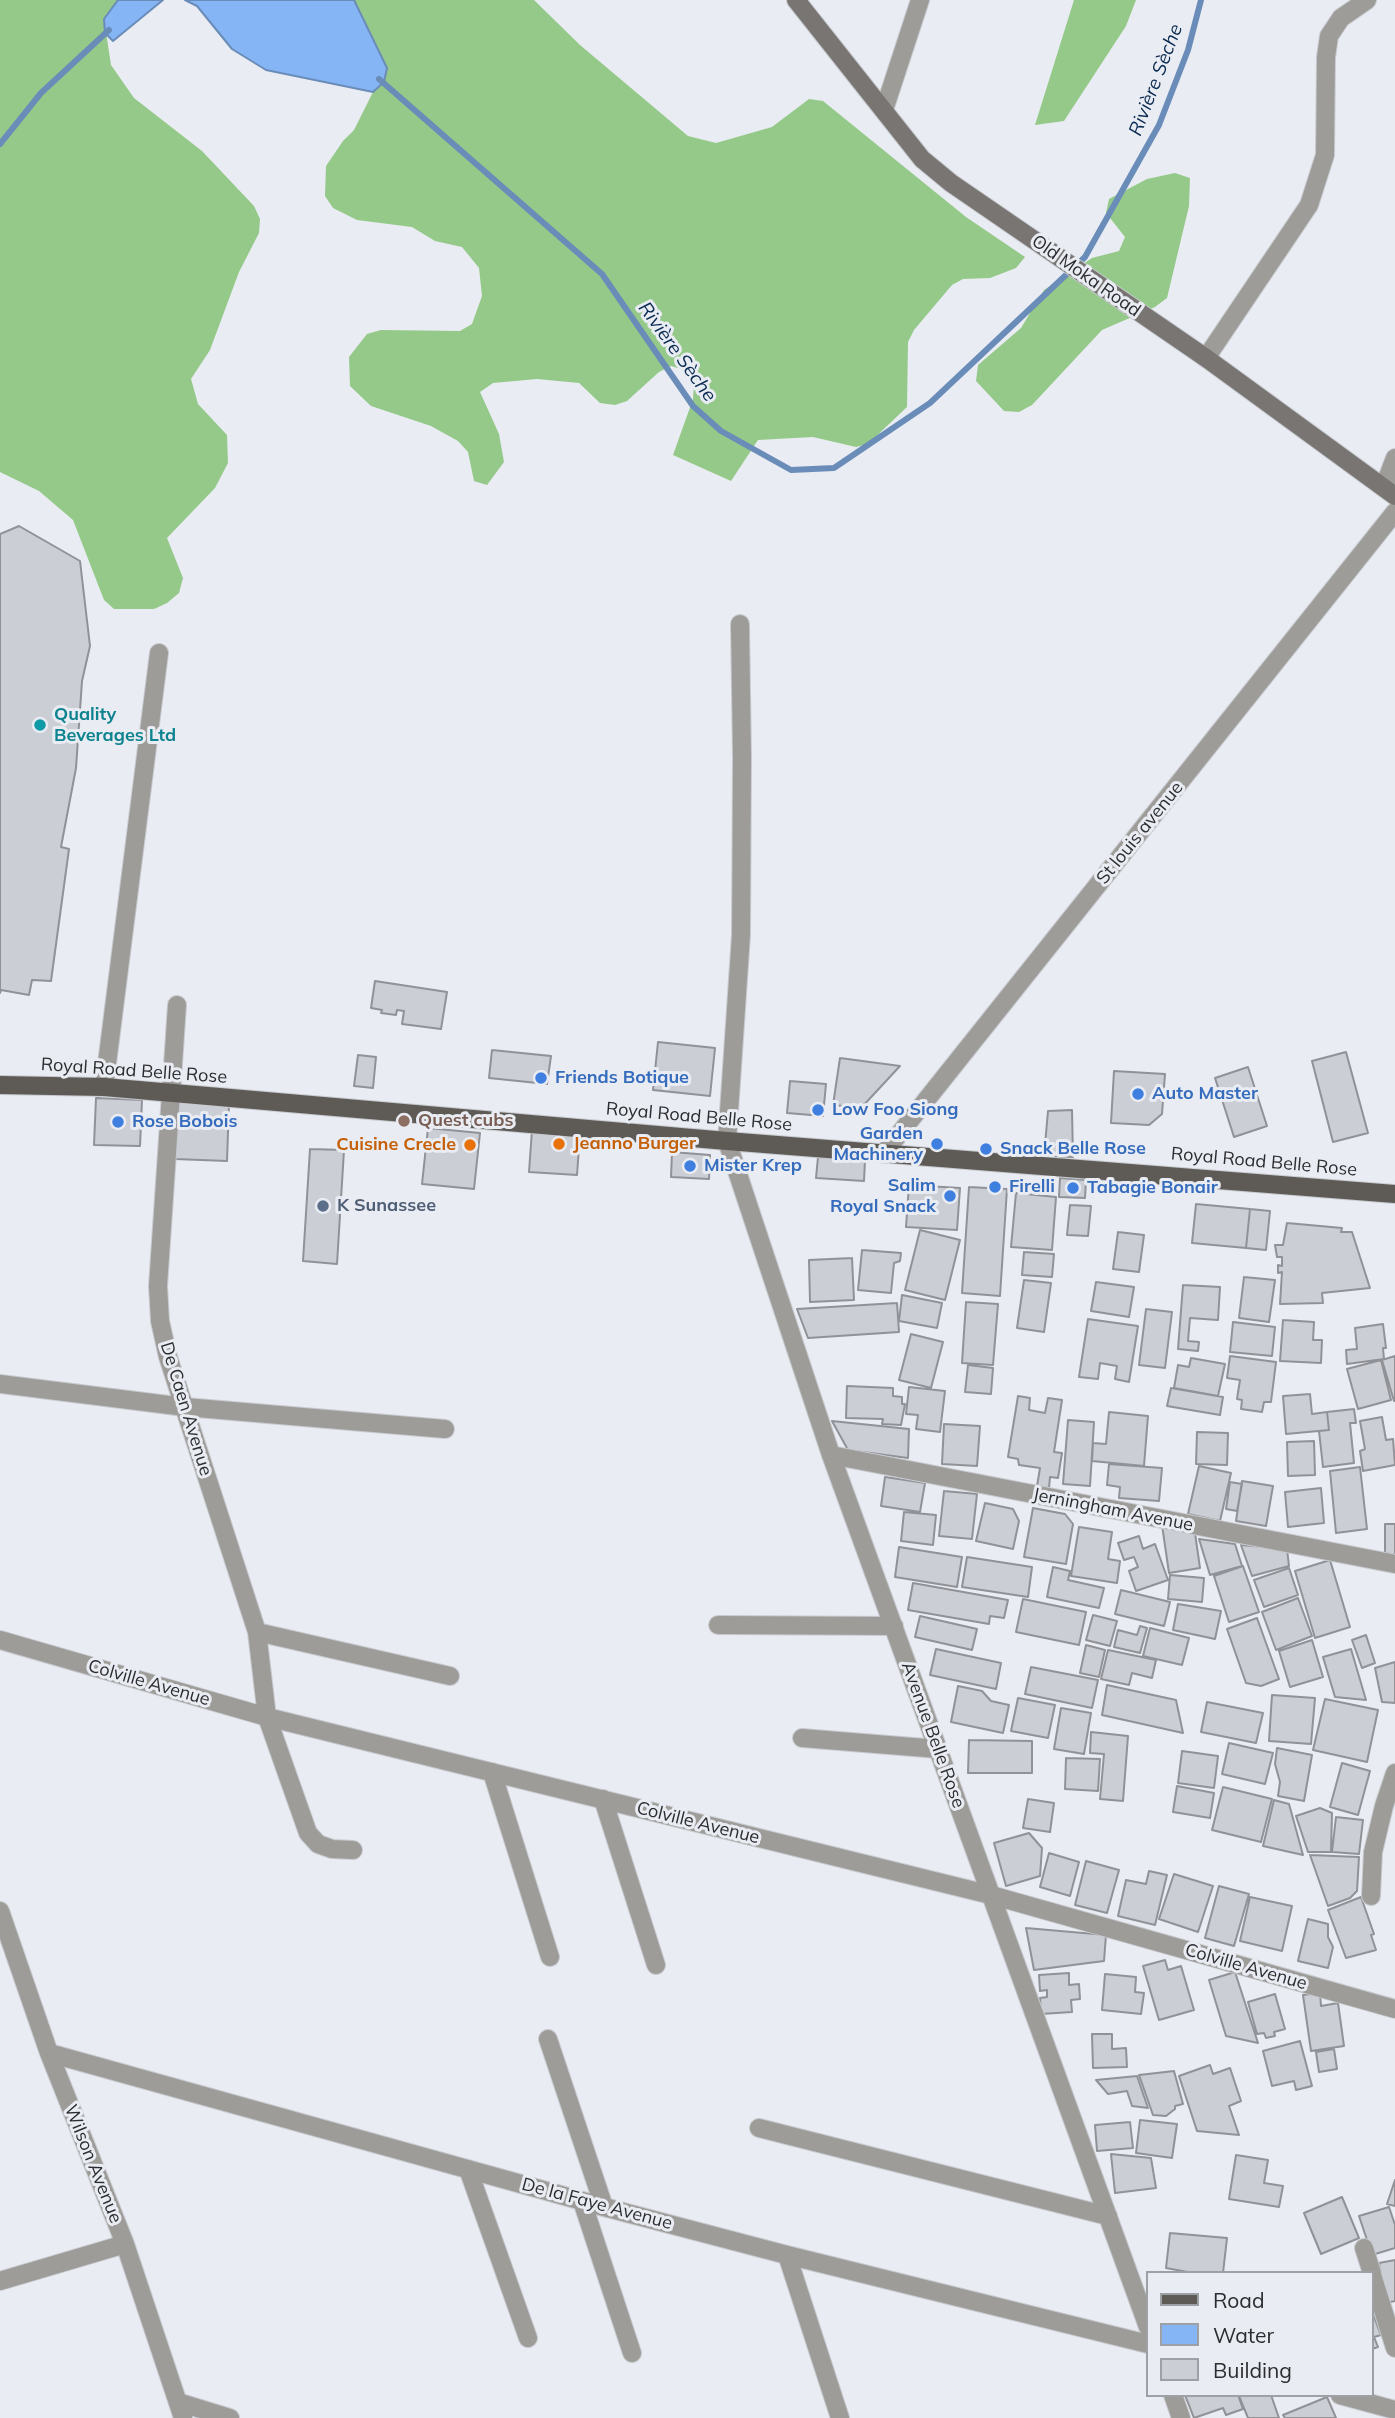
<!DOCTYPE html>
<meta charset="utf-8">
<style>
body{margin:0}
#map{position:relative;width:1395px;height:2418px;overflow:hidden;background:#e9ecf2;font-family:Mulish,sans-serif}
canvas{display:block}
.legend{position:absolute;left:1146px;top:2271px;width:228px;height:126px;box-sizing:border-box;background:#e9ecf2;border:2px solid #9da0a4;margin:0;padding:9px 12px;list-style:none;font-size:21px;color:#2c2d30}
.legend li{display:flex;align-items:center;gap:14px;height:35px}
.legend b{width:35px;border:2px solid #9da0a4}
</style>
<div id="map">
<canvas width="1395" height="2418"></canvas>
<ul class="legend">
<li><b style="height:9px;background:#5e5a56"></b>Road</li>
<li><b style="height:19px;background:#85b5f4"></b>Water</li>
<li><b style="height:19px;background:#cbced4"></b>Building</li>
</ul>
</div>
<script>
const ctx = document.querySelector('canvas').getContext('2d');
ctx.lineJoin = 'round';
function paint(path, color) { ctx.fillStyle = color; ctx.fill(path, 'evenodd'); }
const poly = rows => new Path2D(rows.map(r => 'M' + r).join(''));
function strokePath(path, color, width, dash) { ctx.strokeStyle = color; ctx.lineWidth = width; ctx.lineCap = dash ? 'butt' : 'round'; ctx.setLineDash(dash || []); ctx.stroke(path); }
function label(font, color, halo, rows, align = 'center') {
  ctx.font = font + ' Mulish,sans-serif'; ctx.lineWidth = 6; ctx.setLineDash([]); ctx.textBaseline = 'middle'; ctx.strokeStyle = halo; ctx.fillStyle = color; for (const [text, x, y, turn = 0] of rows) {
    ctx.save(); ctx.translate(x, y); ctx.rotate((+turn || 0) * Math.PI / 180); ctx.textAlign = isNaN(turn) ? turn : align; if (halo) ctx.strokeText(text, 0, 0); ctx.fillText(text, 0, 0); ctx.restore();
  }
}
const forest = poly([
 [0,0,118,0,104,19,111,65,134,98,202,151,254,206,260,219,259,233,239,272,210,350,191,379,198,404,227,435,228,463,215,488,167,538,183,578,179,593,167,603,154,609,114,609,104,600,73,520,39,491,0,472],
 [354,0,534,0,580,45,688,136,716,143,772,127,809,99,823,101,966,217,1025,257,1016,268,990,278,963,279,952,285,914,330,908,342,907,407,868,444,856,447,813,437,758,440,731,481,673,455,693,399,694,382,684,370,671,366,659,372,627,401,615,405,600,403,579,383,537,379,493,383,480,392,499,434,504,462,487,485,474,481,468,452,458,441,431,426,371,406,350,386,349,357,367,334,381,330,460,331,472,324,482,296,479,268,462,247,435,241,412,227,357,220,333,208,325,196,326,166,343,141,354,130,373,92,384,82,387,69],
 [1074,0,1136,0,1126,26,1064,121,1035,125],
 [1175,173,1190,178,1189,206,1167,298,1155,307,1102,330,1032,405,1019,412,1004,411,976,381,978,365,1021,328,1044,290,1092,258,1119,251,1125,237,1106,213,1109,199,1147,179]
]);
const water = poly([
 [118,0,163,0,113,41,105,33,104,19,118,0],
 [185,0,354,0,387,68,384,82,373,92,266,70,232,49,197,6,185,0]
]);
const stream = poly([
 [379,79,602,274,693,406,721,431,791,470,834,468,930,403,1085,257,1159,125,1188,50,1201,0],
 [0,144,41,93,109,30]
]);
const building = poly([
 [19,526,80,561,90,646,82,681,76,768,61,847,69,849,51,981,32,980,29,995,1,990,0,993,0,534,19,526],
 [375,981,447,992,441,1029,402,1024,404,1011,397,1010,396,1015,381,1013,382,1010,371,1008,375,981],
 [658,1042,715,1048,710,1096,653,1090,658,1042],
 [492,1050,551,1056,547,1084,489,1078,492,1050],
 [1346,1052,1368,1133,1333,1142,1312,1061,1346,1052],
 [358,1055,376,1057,373,1088,354,1086,358,1055],
 [840,1058,900,1066,861,1108,833,1105,840,1058],
 [1248,1067,1267,1126,1234,1137,1215,1078,1248,1067],
 [1114,1071,1165,1074,1162,1114,1149,1125,1111,1123,1114,1071],
 [790,1081,826,1084,823,1116,787,1113,790,1081],
 [96,1098,142,1100,140,1146,94,1145,96,1098],
 [177,1102,229,1104,227,1161,175,1159,177,1102],
 [1072,1110,1073,1157,1044,1156,1048,1111,1072,1110],
 [428,1128,480,1133,474,1189,422,1184,428,1128],
 [532,1130,580,1134,577,1175,529,1172,532,1130],
 [310,1149,344,1150,337,1264,303,1261,310,1149],
 [672,1152,710,1155,709,1179,671,1177,672,1152],
 [818,1157,865,1160,864,1181,816,1178,818,1157],
 [1060,1178,1086,1180,1085,1198,1059,1197,1060,1178],
 [909,1185,960,1188,957,1230,906,1227,909,1185],
 [969,1187,1007,1189,1000,1296,962,1293,969,1187],
 [1016,1193,1056,1197,1052,1250,1011,1247,1016,1193],
 [1196,1204,1250,1209,1246,1248,1192,1243,1196,1204],
 [1070,1205,1091,1206,1088,1236,1067,1235,1070,1205],
 [1250,1209,1270,1211,1266,1250,1246,1248,1250,1209],
 [1287,1223,1342,1228,1341,1232,1352,1232,1370,1288,1322,1293,1323,1303,1280,1304,1282,1272,1278,1273,1278,1265,1282,1266,1282,1257,1277,1257,1275,1245,1283,1245,1287,1223],
 [920,1230,960,1240,945,1300,905,1290,920,1230],
 [1118,1232,1144,1235,1139,1272,1113,1269,1118,1232],
 [862,1250,901,1253,900,1261,894,1263,891,1293,858,1290,862,1250],
 [1024,1252,1054,1254,1052,1277,1022,1275,1024,1252],
 [852,1258,854,1300,810,1302,809,1260,852,1258],
 [1244,1277,1275,1280,1269,1322,1239,1318,1244,1277],
 [1024,1280,1051,1283,1044,1332,1017,1328,1024,1280],
 [1096,1282,1134,1287,1129,1317,1091,1311,1096,1282],
 [1183,1285,1220,1287,1218,1320,1190,1318,1188,1341,1199,1342,1198,1351,1178,1349,1183,1285],
 [902,1295,942,1303,937,1328,899,1321,902,1295],
 [966,1302,998,1304,993,1365,962,1363,966,1302],
 [897,1303,899,1332,808,1338,797,1309,897,1303],
 [1146,1309,1172,1312,1165,1368,1139,1365,1146,1309],
 [1088,1319,1138,1326,1129,1382,1115,1379,1117,1366,1100,1363,1098,1379,1079,1377,1088,1319],
 [1283,1320,1314,1322,1313,1340,1322,1340,1321,1363,1280,1361,1283,1320],
 [1233,1322,1275,1327,1272,1356,1230,1352,1233,1322],
 [1383,1324,1386,1348,1383,1348,1384,1359,1347,1364,1346,1350,1357,1349,1355,1328,1383,1324],
 [911,1334,943,1342,931,1388,899,1380,911,1334],
 [1230,1356,1276,1362,1271,1402,1264,1402,1262,1412,1241,1409,1242,1400,1237,1399,1240,1380,1227,1378,1230,1356],
 [1395,1356,1395,1401,1394,1401,1382,1360,1395,1356],
 [1191,1358,1225,1364,1218,1396,1174,1388,1178,1365,1189,1367,1191,1358],
 [1381,1360,1391,1400,1358,1409,1347,1369,1381,1360],
 [968,1365,993,1368,991,1394,965,1392,968,1365],
 [847,1386,893,1388,893,1396,902,1397,902,1404,905,1404,901,1425,882,1424,883,1419,846,1418,847,1386],
 [909,1387,945,1391,940,1432,916,1429,918,1415,906,1414,909,1387],
 [1171,1388,1223,1397,1220,1415,1167,1406,1171,1388],
 [1310,1394,1312,1414,1327,1412,1329,1430,1286,1434,1283,1396,1310,1394],
 [1018,1396,1030,1398,1029,1410,1045,1413,1048,1398,1062,1400,1054,1452,1062,1453,1058,1478,1050,1477,1049,1488,1037,1486,1040,1468,1019,1465,1018,1459,1008,1457,1018,1396],
 [1354,1409,1356,1423,1350,1423,1354,1463,1323,1467,1319,1431,1329,1430,1327,1412,1354,1409],
 [1109,1412,1148,1416,1144,1466,1092,1461,1093,1443,1106,1444,1109,1412],
 [1382,1417,1386,1440,1393,1439,1395,1465,1363,1471,1360,1451,1365,1449,1360,1421,1382,1417],
 [1068,1420,1094,1422,1090,1486,1063,1484,1068,1420],
 [832,1421,909,1429,908,1458,848,1450,832,1421],
 [944,1424,980,1426,977,1466,942,1464,944,1424],
 [1197,1432,1228,1433,1227,1465,1196,1464,1197,1432],
 [1314,1441,1315,1475,1288,1476,1287,1442,1314,1441],
 [1109,1464,1162,1468,1159,1501,1119,1498,1120,1487,1107,1485,1109,1464],
 [1199,1466,1231,1473,1220,1521,1188,1514,1199,1466],
 [1360,1467,1367,1529,1336,1533,1330,1471,1360,1467],
 [885,1477,925,1483,920,1512,881,1506,885,1477],
 [1242,1481,1273,1486,1266,1526,1236,1521,1242,1481],
 [1230,1482,1242,1484,1237,1511,1226,1509,1230,1482],
 [1321,1488,1324,1523,1288,1527,1285,1492,1321,1488],
 [944,1491,977,1494,972,1539,939,1536,944,1491],
 [985,1503,1013,1509,1019,1521,1013,1549,976,1541,985,1503],
 [1033,1508,1065,1514,1073,1524,1066,1564,1024,1557,1033,1508],
 [904,1512,936,1515,933,1545,901,1541,904,1512],
 [1385,1524,1395,1524,1395,1555,1385,1553,1385,1524],
 [1162,1525,1195,1533,1200,1568,1169,1573,1162,1525],
 [1079,1527,1112,1532,1108,1559,1120,1561,1117,1583,1071,1576,1079,1527],
 [1139,1536,1143,1549,1155,1544,1168,1580,1136,1591,1129,1571,1138,1567,1134,1557,1124,1560,1118,1543,1139,1536],
 [1199,1539,1235,1544,1242,1566,1210,1575,1199,1539],
 [1241,1545,1287,1549,1289,1566,1252,1576,1241,1545],
 [899,1547,962,1557,957,1587,895,1577,899,1547],
 [967,1557,1032,1567,1028,1597,962,1587,967,1557],
 [1330,1560,1350,1627,1315,1638,1295,1571,1330,1560],
 [1243,1566,1259,1612,1229,1622,1214,1576,1243,1566],
 [1053,1567,1070,1571,1068,1580,1104,1588,1099,1608,1047,1597,1053,1567],
 [1289,1568,1298,1595,1264,1607,1254,1580,1289,1568],
 [1170,1575,1204,1578,1202,1602,1168,1599,1170,1575],
 [913,1583,1008,1600,1004,1618,990,1616,989,1624,908,1610,913,1583],
 [1121,1590,1170,1602,1164,1626,1115,1614,1121,1590],
 [1298,1598,1312,1636,1276,1650,1262,1612,1298,1598],
 [1023,1599,1086,1612,1079,1645,1016,1632,1023,1599],
 [1178,1604,1221,1611,1215,1639,1173,1630,1178,1604],
 [1093,1615,1117,1621,1110,1646,1086,1640,1093,1615],
 [920,1616,977,1629,972,1650,915,1637,920,1616],
 [1257,1618,1279,1679,1261,1686,1246,1683,1227,1629,1257,1618],
 [1140,1626,1147,1628,1140,1653,1114,1647,1118,1630,1137,1635,1140,1626],
 [1150,1628,1189,1638,1182,1665,1143,1656,1150,1628],
 [1366,1635,1375,1663,1362,1668,1352,1640,1366,1635],
 [1312,1640,1323,1677,1290,1687,1279,1651,1312,1640],
 [1086,1645,1105,1650,1099,1677,1080,1673,1086,1645],
 [936,1649,1001,1663,996,1689,930,1675,936,1649],
 [1351,1649,1366,1700,1335,1697,1323,1657,1351,1649],
 [1108,1650,1156,1660,1152,1678,1132,1673,1129,1685,1101,1679,1108,1650],
 [1395,1662,1395,1703,1382,1702,1375,1668,1395,1662],
 [1031,1667,1098,1680,1092,1708,1025,1694,1031,1667],
 [1107,1685,1176,1700,1183,1733,1102,1715,1107,1685],
 [958,1686,982,1691,991,1701,1009,1705,1003,1733,951,1722,958,1686],
 [1272,1695,1315,1698,1311,1744,1269,1741,1272,1695],
 [1018,1698,1055,1705,1048,1738,1011,1731,1018,1698],
 [1325,1699,1378,1710,1367,1762,1313,1750,1325,1699],
 [1207,1702,1263,1713,1256,1743,1201,1732,1207,1702],
 [1061,1708,1091,1713,1084,1754,1054,1749,1061,1708],
 [1091,1732,1128,1736,1123,1801,1100,1799,1104,1754,1090,1753,1091,1732],
 [969,1740,1032,1741,1032,1773,968,1773,969,1740],
 [1229,1743,1273,1753,1265,1784,1222,1774,1229,1743],
 [1277,1748,1312,1755,1304,1801,1278,1796,1280,1782,1275,1764,1277,1748],
 [1182,1751,1218,1756,1214,1788,1178,1783,1182,1751],
 [1066,1758,1100,1759,1098,1791,1065,1789,1066,1758],
 [1342,1763,1370,1771,1358,1815,1330,1807,1342,1763],
 [1177,1786,1214,1793,1210,1818,1173,1812,1177,1786],
 [1223,1787,1272,1799,1261,1842,1212,1830,1223,1787],
 [1028,1799,1054,1803,1050,1832,1023,1828,1028,1799],
 [1274,1800,1289,1804,1303,1855,1263,1846,1274,1800],
 [1320,1808,1332,1813,1331,1852,1308,1852,1296,1816,1320,1808],
 [1336,1817,1363,1820,1359,1854,1332,1852,1336,1817],
 [1029,1833,1042,1848,1040,1876,1006,1886,994,1843,1029,1833],
 [1049,1853,1079,1862,1070,1896,1040,1887,1049,1853],
 [1310,1855,1359,1857,1357,1891,1350,1898,1328,1906,1310,1855],
 [1086,1861,1119,1870,1107,1913,1075,1905,1086,1861],
 [1149,1871,1167,1875,1155,1925,1118,1916,1126,1880,1146,1884,1149,1871],
 [1174,1874,1213,1886,1198,1932,1159,1919,1174,1874],
 [1219,1886,1249,1894,1234,1946,1205,1938,1219,1886],
 [1250,1897,1292,1906,1282,1951,1240,1941,1250,1897],
 [1361,1897,1374,1934,1371,1935,1376,1950,1346,1958,1328,1910,1361,1897],
 [1308,1919,1328,1924,1328,1937,1333,1947,1328,1968,1298,1961,1308,1919],
 [1026,1928,1106,1935,1104,1961,1034,1970,1026,1928],
 [1165,1960,1168,1970,1181,1966,1194,2010,1159,2020,1143,1966,1165,1960],
 [1235,1972,1258,2043,1226,2036,1209,1980,1235,1972],
 [1069,1973,1069,1985,1079,1984,1080,1999,1071,2000,1072,2012,1041,2014,1040,1998,1047,1997,1047,1990,1040,1991,1039,1975,1069,1973],
 [1105,1974,1136,1977,1135,1992,1144,1993,1141,2014,1102,2010,1105,1974],
 [1320,1993,1321,2006,1338,2003,1344,2046,1311,2051,1303,1995,1320,1993],
 [1275,1994,1285,2029,1274,2032,1275,2036,1266,2038,1264,2033,1257,2034,1248,2002,1275,1994],
 [1092,2034,1112,2034,1112,2049,1126,2048,1127,2067,1093,2068,1092,2034],
 [1300,2041,1312,2086,1296,2090,1294,2081,1272,2086,1263,2051,1300,2041],
 [1334,2049,1337,2069,1319,2072,1316,2052,1334,2049],
 [1210,2065,1213,2074,1230,2068,1241,2101,1229,2106,1239,2135,1197,2131,1179,2076,1210,2065],
 [1174,2071,1183,2104,1175,2106,1175,2109,1166,2116,1153,2115,1139,2075,1174,2071],
 [1137,2076,1148,2108,1132,2106,1127,2091,1108,2094,1096,2080,1137,2076],
 [1140,2120,1177,2124,1172,2158,1136,2153,1140,2120],
 [1130,2122,1133,2148,1097,2151,1095,2125,1130,2122],
 [1111,2154,1151,2158,1156,2188,1115,2193,1111,2154],
 [1236,2155,1268,2160,1264,2183,1283,2186,1279,2207,1229,2199,1236,2155],
 [1395,2180,1395,2206,1387,2204,1395,2180],
 [1342,2197,1359,2238,1321,2254,1304,2213,1342,2197],
 [1389,2207,1395,2225,1395,2248,1372,2255,1359,2216,1389,2207],
 [1170,2233,1227,2238,1223,2273,1193,2273,1166,2268,1170,2233],
 [1395,2260,1395,2301,1386,2303,1379,2263,1395,2260],
 [1372,2295,1380,2315,1374,2317,1381,2335,1374,2337,1378,2347,1372,2349,1372,2295],
 [1185,2395,1238,2395,1243,2409,1226,2415,1223,2408,1194,2418,1185,2395],
 [1271,2395,1279,2418,1248,2418,1239,2396,1271,2395],
 [1327,2397,1336,2418,1285,2418,1283,2415,1327,2397]
]);
const street = poly([
 [884,110,920,0],
 [1206,358,1309,205,1325,155,1326,57,1329,36,1341,18,1367,0],
 [1384,487,1395,458],
 [740,624,742,758,741,935,727,1141,831,1455,1148,2327],
 [177,1005,158,1286,160,1321,168,1357,257,1632,267,1717,308,1833,318,1844,332,1849,353,1850],
 [104,1087,159,653],
 [884,1153,1395,512],
 [0,1384,185,1407,445,1429],
 [831,1455,1395,1564],
 [718,1625,894,1626],
 [257,1632,450,1676],
 [0,1640,267,1717,991,1895,1395,2009],
 [802,1738,938,1749],
 [492,1772,550,1957],
 [603,1799,656,1965],
 [1371,1896,1373,1852,1384,1806,1395,1773],
 [0,1911,49,2053,125,2244,183,2418],
 [548,2039,604,2207],
 [49,2053,604,2207,787,2255,1148,2344],
 [759,2128,1108,2216],
 [468,2169,528,2338],
 [582,2201,632,2353],
 [1364,2248,1372,2273],
 [787,2255,840,2418],
 [1372,2275,1395,2348],
 [0,2281,125,2244],
 [1173,2395,1181,2418],
 [1340,2395,1395,2410],
 [178,2402,230,2418]
]);
const secondary = poly([
 [796,0,922,159,951,183,1206,358,1395,496]
]);
const primary = poly([
 [0,1085,104,1087,727,1141,1395,1194]
]);
const markers = [
 [40,725,7,"#0f9aa8"],
 [541,1078,7,"#3f7fe0"],
 [1138,1094,7,"#3f7fe0"],
 [818,1110,7,"#3f7fe0"],
 [404,1121,7,"#8d6e63"],
 [118,1122,7,"#3f7fe0"],
 [559,1144,7,"#e8710a"],
 [937,1144,7,"#3f7fe0"],
 [470,1145,7,"#e8710a"],
 [986,1149,7,"#3f7fe0"],
 [690,1166,7,"#3f7fe0"],
 [995,1187,7,"#3f7fe0"],
 [1073,1188,7,"#3f7fe0"],
 [950,1196,7,"#3f7fe0"],
 [323,1206,7,"#5c6f8a"]
];
const streetNames = [
 ["Old Moka Road",1086,276,35],
 ["St louis avenue",1140,833,-51],
 ["Royal Road Belle Rose",134,1071,4],
 ["Royal Road Belle Rose",699,1117,5],
 ["Royal Road Belle Rose",1264,1162,5],
 ["De Caen Avenue",186,1409,73],
 ["Jerningham Avenue",1113,1510,11],
 ["Colville Avenue",149,1683,16],
 ["Avenue Belle Rose",933,1735,70],
 ["Colville Avenue",698,1823,14],
 ["Colville Avenue",1246,1967,16],
 ["Wilson Avenue",93,2164,68],
 ["De la Faye Avenue",597,2204,15]
];
const cultureNames = [
 ["Quality",54,715],
 ["Beverages Ltd",54,736]
];
const shopNames = [
 ["Friends Botique",555,1078],
 ["Auto Master",1152,1094],
 ["Low Foo Siong",832,1110],
 ["Rose Bobois",132,1122],
 ["Garden",923,1134,"right"],
 ["Machinery",923,1155,"right"],
 ["Snack Belle Rose",1000,1149],
 ["Mister Krep",704,1166],
 ["Salim",936,1186,"right"],
 ["Royal Snack",936,1207,"right"],
 ["Firelli",1009,1187],
 ["Tabagie Bonair",1087,1188]
];
const educationNames = [
 ["Quest cubs",418,1121]
];
const foodNames = [
 ["Jeanno Burger",573,1144],
 ["Cuisine Crecle",456,1145,"right"]
];
const serviceNames = [
 ["K Sunassee",337,1206]
];
const waterNames = [
 ["Rivière Sèche",1156,80,-69],
 ["Rivière Sèche",677,352,54]
];
paint(forest, '#95c989');
paint(water, '#85b5f4');
strokePath(water, '#6a8cb9', 2);
strokePath(stream, '#6a8cb9', 6);
paint(building, '#cbced4');
strokePath(building, '#909298', 2);
strokePath(street, '#c7cacf', 20);
strokePath(secondary, '#c7cacf', 20);
strokePath(primary, '#c7cacf', 20);
strokePath(street, '#9e9c99', 18);
strokePath(secondary, '#787572', 18);
strokePath(primary, '#5e5a56', 18);
for (const [x, y, r, color] of markers) { const dot = new Path2D(); dot.arc(x, y, r, 0, 2 * Math.PI); ctx.fillStyle = color; ctx.fill(dot); strokePath(dot, '#e9ecf2', 2.5); }
label('18px', '#2c2d30', '#e9ecf2', streetNames);
label('bold 18px', '#0d838f', '#e9ecf2', cultureNames, 'left');
label('bold 18px', '#366cbe', '#e9ecf2', shopNames, 'left');
label('bold 18px', '#785e54', '#e9ecf2', educationNames, 'left');
label('bold 18px', '#c56008', '#e9ecf2', foodNames, 'left');
label('bold 18px', '#4e5e75', '#e9ecf2', serviceNames, 'left');
label('italic 19px', '#092a51', '#e9ecf2', waterNames);
</script>
